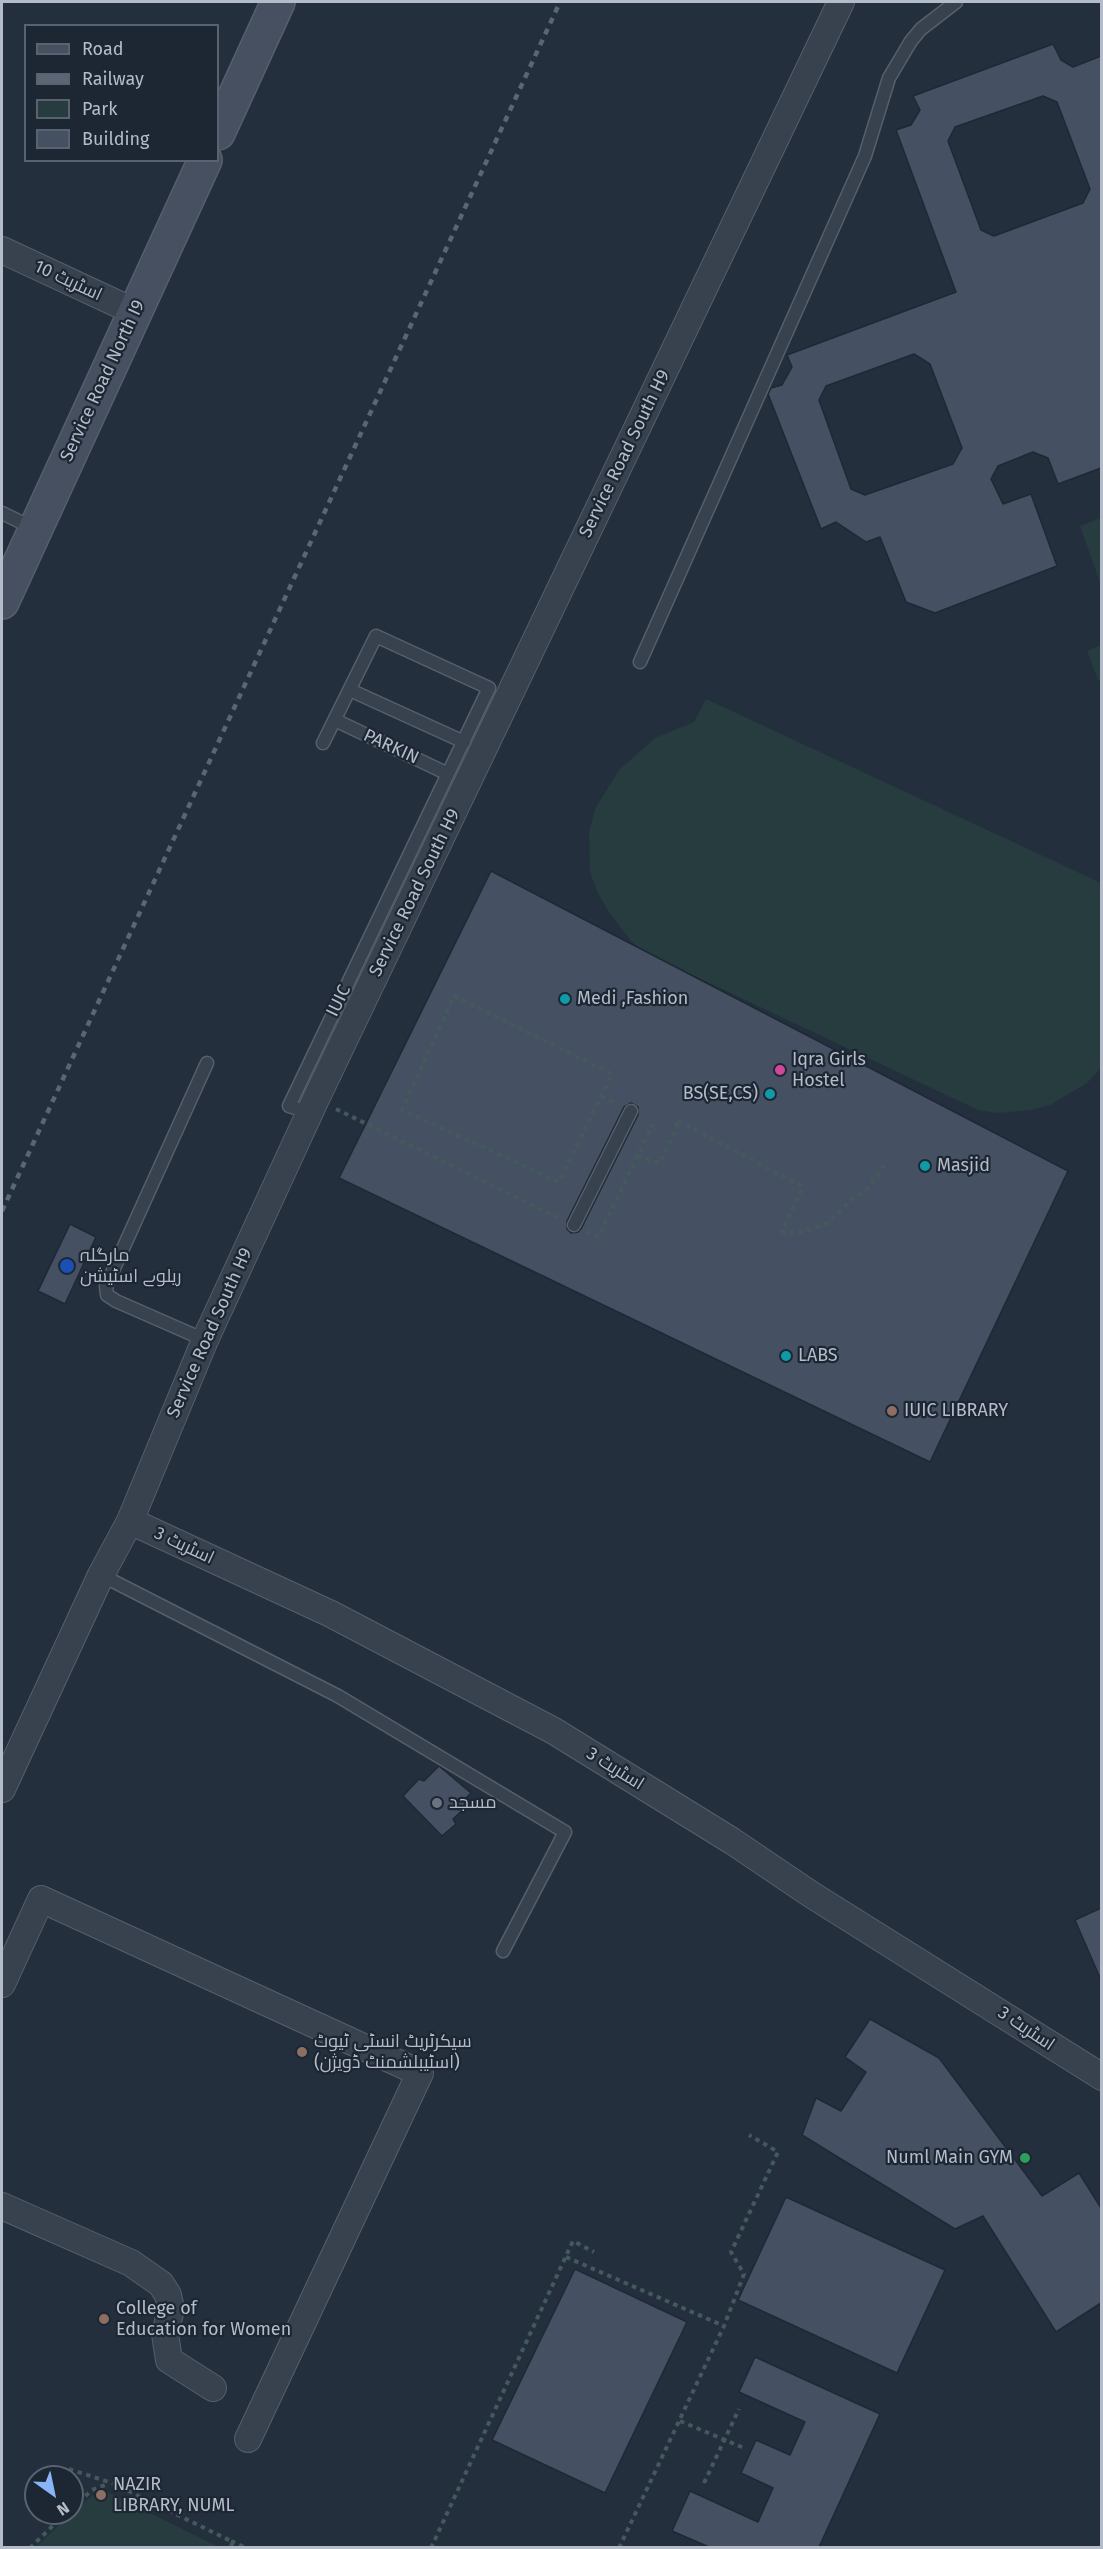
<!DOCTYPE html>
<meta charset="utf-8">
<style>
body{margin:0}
#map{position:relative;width:1103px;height:2549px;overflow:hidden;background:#242f3e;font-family:"Fira Sans",sans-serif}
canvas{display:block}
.frame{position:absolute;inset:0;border:3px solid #b4bcc9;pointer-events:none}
.legend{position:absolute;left:24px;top:24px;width:195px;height:138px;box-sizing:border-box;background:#1d2633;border:2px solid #59626f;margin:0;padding:8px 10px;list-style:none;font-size:18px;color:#b4bcc9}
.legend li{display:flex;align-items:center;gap:12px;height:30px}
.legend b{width:30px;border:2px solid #59626f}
.north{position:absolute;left:24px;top:2465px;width:60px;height:60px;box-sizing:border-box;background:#1d2633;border:2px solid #59626f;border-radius:50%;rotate:147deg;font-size:16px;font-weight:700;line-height:24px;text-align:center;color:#b4bcc9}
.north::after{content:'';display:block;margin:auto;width:21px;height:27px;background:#8ab4f8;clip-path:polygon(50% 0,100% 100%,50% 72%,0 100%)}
</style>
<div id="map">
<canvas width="1103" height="2549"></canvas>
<div class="frame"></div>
<ul class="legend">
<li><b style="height:8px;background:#465061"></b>Road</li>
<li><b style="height:8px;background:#5a6575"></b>Railway</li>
<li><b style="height:16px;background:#263c3f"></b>Park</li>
<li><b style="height:16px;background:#455162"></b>Building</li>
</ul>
<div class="north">N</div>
</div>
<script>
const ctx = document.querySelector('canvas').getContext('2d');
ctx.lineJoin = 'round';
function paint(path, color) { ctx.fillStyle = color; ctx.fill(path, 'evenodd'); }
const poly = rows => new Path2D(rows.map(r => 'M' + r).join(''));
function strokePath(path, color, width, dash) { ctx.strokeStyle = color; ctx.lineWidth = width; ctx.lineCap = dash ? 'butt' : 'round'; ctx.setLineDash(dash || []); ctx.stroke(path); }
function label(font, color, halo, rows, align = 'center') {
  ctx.font = font + ' "Fira Sans",Cairo,sans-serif'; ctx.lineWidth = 4.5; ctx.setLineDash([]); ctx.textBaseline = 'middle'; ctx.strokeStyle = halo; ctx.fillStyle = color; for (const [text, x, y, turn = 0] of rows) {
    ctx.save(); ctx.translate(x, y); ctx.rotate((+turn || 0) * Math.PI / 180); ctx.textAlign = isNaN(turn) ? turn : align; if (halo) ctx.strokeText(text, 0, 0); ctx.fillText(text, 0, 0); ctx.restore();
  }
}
const green = poly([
 [1101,518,1102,518,1101,585,1080,526],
 [1101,645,1101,681,1098,680,1087,651],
 [706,699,1101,883,1101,1068,1087,1083,1050,1105,1031,1110,997,1113,978,1110,646,953,631,941,608,911,597,891,590,872,589,832,595,809,619,770,655,738,694,722],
 [105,2491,219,2547,36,2547,77,2508,96,2493]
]);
const building = poly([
 [1053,44,1061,60,1073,67,1101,56,1101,468,1058,484,1048,458,1033,452,998,466,991,479,1003,504,1031,494,1057,566,935,613,906,602,880,537,866,542,836,522,821,529,768,394,771,388,782,385,792,367,787,355,956,292,896,130,911,125,920,110,913,96,1053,44],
 [1043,96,1057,102,1090,189,1083,203,994,236,981,230,948,141,955,127,1043,96],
 [914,354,930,364,962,448,953,464,865,495,851,489,819,400,826,386,914,354],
 [491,871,1068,1171,930,1462,339,1178,491,871],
 [631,1103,638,1107,638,1115,581,1229,578,1232,571,1233,567,1229,567,1221,624,1107,631,1103],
 [70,1224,96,1237,65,1304,38,1291,70,1224],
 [439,1766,471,1793,463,1801,467,1806,453,1819,456,1824,442,1836,403,1796,419,1779,424,1781,439,1766],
 [1101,1908,1101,1980,1075,1920,1101,1908],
 [870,2019,939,2058,1042,2196,1079,2173,1101,2208,1101,2303,1056,2332,983,2216,955,2229,802,2135,816,2098,841,2111,866,2072,845,2057,870,2019],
 [786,2197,945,2270,897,2373,738,2300,786,2197],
 [575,2269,687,2322,605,2493,492,2440,575,2269],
 [755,2357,880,2414,819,2547,709,2547,672,2531,690,2491,758,2522,773,2488,741,2473,756,2440,790,2455,805,2422,739,2392,755,2357]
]);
const path = poly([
 [454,996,612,1074,559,1182,402,1110,454,996],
 [601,1096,617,1104],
 [336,1109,561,1219],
 [637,1156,659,1163,677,1128,677,1120,803,1187,782,1231,785,1233,803,1232,828,1223,849,1202,867,1189,887,1161],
 [587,1231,598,1237,653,1124],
 [566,2257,724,2326],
 [680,2421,744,2448],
 [69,2469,112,2483,233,2542,230,2548],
 [704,2483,739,2409],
 [72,2508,92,2490,108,2484],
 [231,2541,246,2548],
 [30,2548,66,2513],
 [431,2548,573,2241,594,2252],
 [619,2548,724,2326,744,2274,731,2252,778,2152,749,2135]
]);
const service = poly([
 [2,513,33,528],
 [640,662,865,156,889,78,911,41,921,29,956,2],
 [350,690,464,742],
 [335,720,448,774],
 [310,1113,289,1106,489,688,376,636,323,743],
 [574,1225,631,1111],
 [205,1340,116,1301,107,1295,106,1286,207,1063],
 [101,1575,338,1696,565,1832,503,1951]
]);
const minor = poly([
 [2,250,135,312],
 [130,1521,331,1614,554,1731,732,1841,812,1895,1102,2077],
 [2,1789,101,1575,130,1521,205,1340,316,1099,841,2],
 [2,1984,41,1899,420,2073,248,2439],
 [2,2206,131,2263,161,2284,168,2295,171,2309,165,2334,169,2360,213,2388]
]);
const secondary = poly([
 [218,133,278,2],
 [2,602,205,160]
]);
const rail = poly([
 [2,1211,560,2]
]);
const markers = [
 [565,999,6,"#0f9aa8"],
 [780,1070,6,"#d1479c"],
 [770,1094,6,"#0f9aa8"],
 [925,1166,6,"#0f9aa8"],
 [67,1266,8,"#1a4fb4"],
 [786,1356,6,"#0f9aa8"],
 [892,1411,6,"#8d6e63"],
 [437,1803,6,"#6b7280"],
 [302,2052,6,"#8d6e63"],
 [1025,2158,6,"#2e9e5b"],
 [104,2319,6,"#8d6e63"],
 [101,2495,6,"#8d6e63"]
];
const streetNames = [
 ["اسٹریٹ 10",68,281,25],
 ["Service Road North I9",103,381,-65],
 ["Service Road South H9",625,454,-64],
 ["PARKIN",391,747,25],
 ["Service Road South H9",415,893,-64],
 ["IUIC",339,1001,-64],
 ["Service Road South H9",210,1333,-66],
 ["اسٹریٹ 3",184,1546,25],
 ["اسٹریٹ 3",615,1769,32],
 ["اسٹریٹ 3",1026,2029,34]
];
const poiNames = [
 ["Medi ,Fashion",577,999],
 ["Iqra Girls",792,1060],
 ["Hostel",792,1081],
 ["BS(SE,CS)",758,1094,"right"],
 ["Masjid",937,1166],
 ["مارگلہ",80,1256],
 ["ریلوے اسٹیشن",80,1277],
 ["LABS",798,1356],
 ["IUIC LIBRARY",904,1411],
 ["مسجد",449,1803],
 ["سیکرٹریٹ انسٹی ٹیوٹ",314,2042],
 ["(اسٹیبلشمنٹ ڈویژن)",314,2063],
 ["Numl Main GYM",1013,2158,"right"],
 ["College of",116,2309],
 ["Education for Women",116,2330],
 ["NAZIR",113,2485],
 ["LIBRARY, NUML",113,2506]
];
paint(green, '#263c3f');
paint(building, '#455162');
strokePath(building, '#1f2835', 1.5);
strokePath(service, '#565f6c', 15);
strokePath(minor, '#565f6c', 28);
strokePath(secondary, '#565f6c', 36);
strokePath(path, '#44595c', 4, [4.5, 4.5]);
strokePath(service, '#38414e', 12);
strokePath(minor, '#38414e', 26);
strokePath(secondary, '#465061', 33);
strokePath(rail, '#5a6575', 4.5, [6, 6]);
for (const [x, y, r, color] of markers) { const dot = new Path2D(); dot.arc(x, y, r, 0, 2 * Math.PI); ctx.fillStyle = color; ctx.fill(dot); strokePath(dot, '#1d2633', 2); }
label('18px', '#b4bcc9', '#1d2633', streetNames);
label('18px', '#b4bcc9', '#1d2633', poiNames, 'left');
</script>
